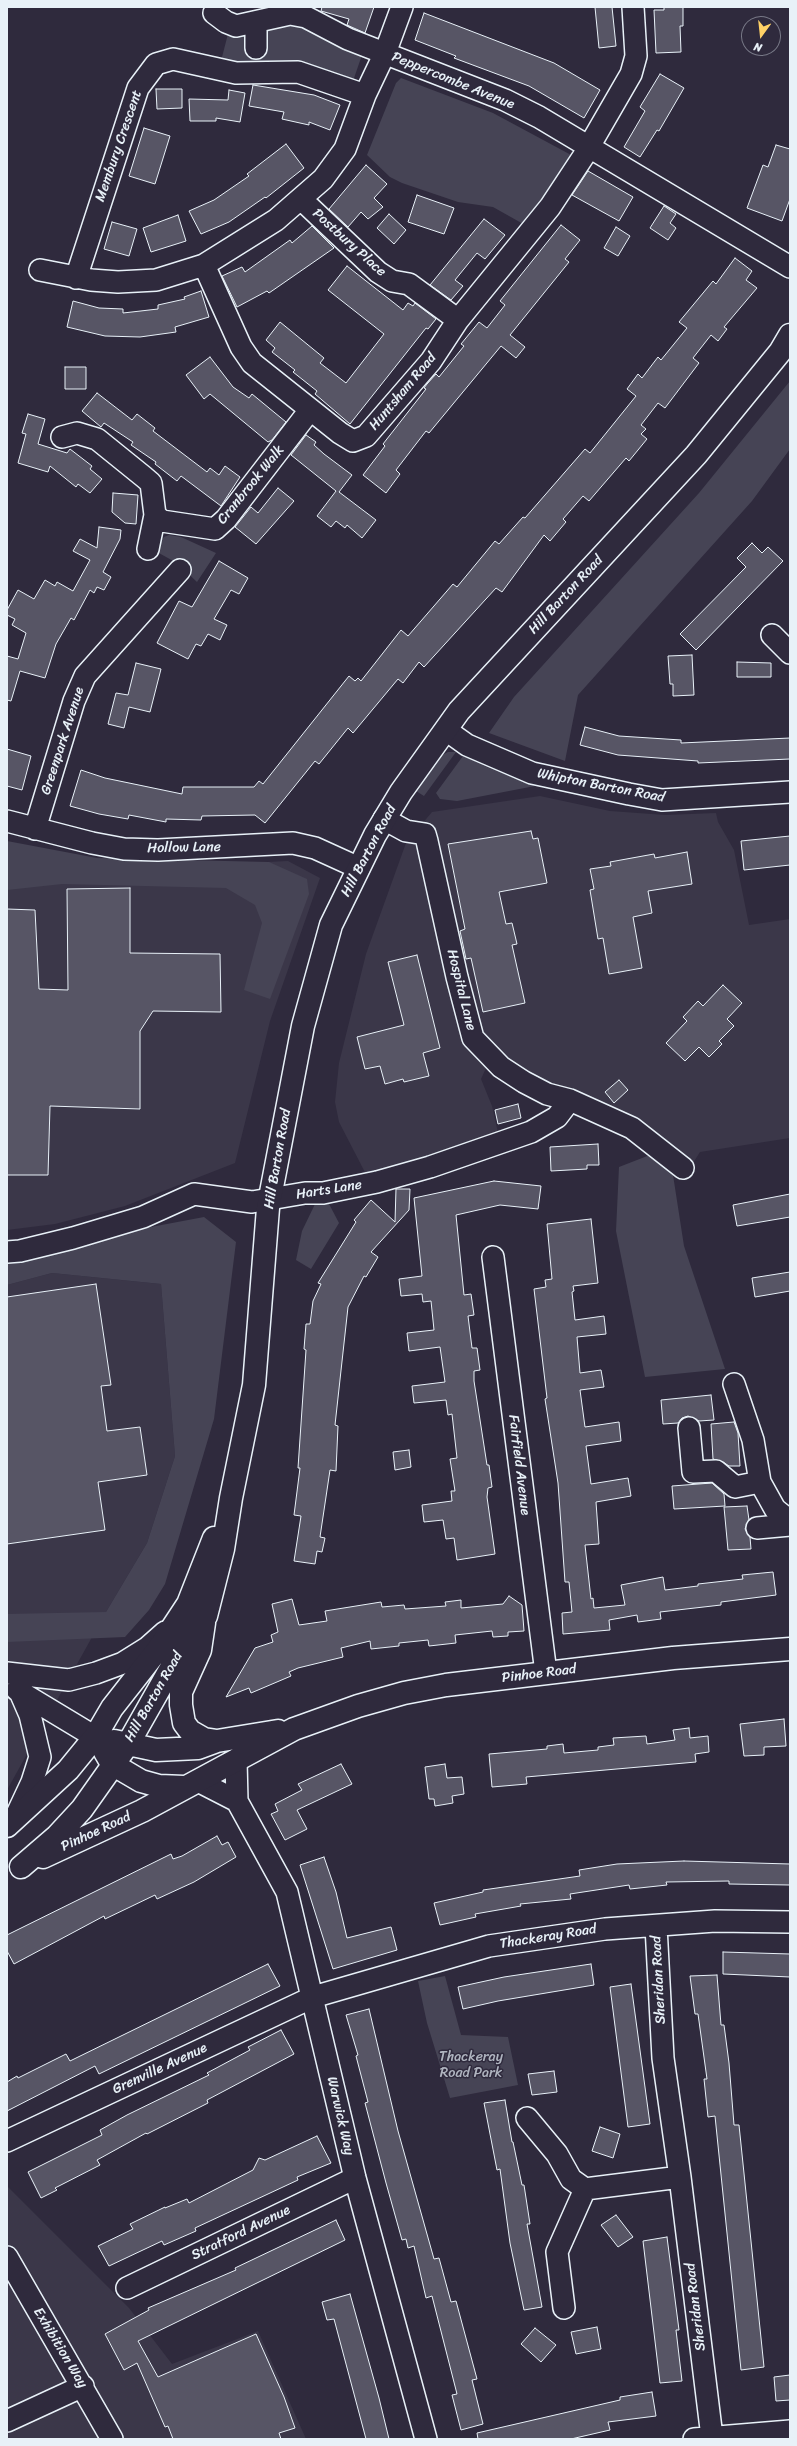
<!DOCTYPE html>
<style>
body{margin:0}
#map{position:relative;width:797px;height:2446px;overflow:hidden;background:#2f2a3d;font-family:Sriracha,sans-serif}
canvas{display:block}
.frame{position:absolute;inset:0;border:8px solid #e8f1f8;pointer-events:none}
.north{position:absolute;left:741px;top:16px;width:40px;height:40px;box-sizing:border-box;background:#2f2a3d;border:1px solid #797a88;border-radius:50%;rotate:195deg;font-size:11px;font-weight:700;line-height:16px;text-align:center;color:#e8f1f8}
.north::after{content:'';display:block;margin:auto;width:14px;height:18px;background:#ffd166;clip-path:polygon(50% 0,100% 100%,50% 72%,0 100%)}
</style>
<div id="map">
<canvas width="797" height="2446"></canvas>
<div class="frame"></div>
<div class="north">N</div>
</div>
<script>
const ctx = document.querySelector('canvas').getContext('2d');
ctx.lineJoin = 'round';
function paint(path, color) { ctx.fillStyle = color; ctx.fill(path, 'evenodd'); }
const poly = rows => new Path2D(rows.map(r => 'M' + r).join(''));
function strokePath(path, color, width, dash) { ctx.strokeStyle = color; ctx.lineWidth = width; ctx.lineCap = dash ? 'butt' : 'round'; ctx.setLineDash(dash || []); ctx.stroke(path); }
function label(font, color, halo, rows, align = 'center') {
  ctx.font = font + ' Sriracha,sans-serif'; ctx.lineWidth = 3; ctx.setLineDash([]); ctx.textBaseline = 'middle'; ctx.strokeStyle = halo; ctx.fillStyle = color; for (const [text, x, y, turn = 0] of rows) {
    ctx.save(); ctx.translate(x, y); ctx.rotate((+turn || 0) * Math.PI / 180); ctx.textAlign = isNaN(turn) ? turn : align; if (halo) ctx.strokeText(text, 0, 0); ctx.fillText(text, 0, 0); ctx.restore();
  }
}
const built = poly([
 [540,796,610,811,665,815,716,813,718,822,734,850,749,925,790,919,790,1138,700,1152,693,1163,673,1175,655,1153,626,1133,517,1088,486,1068,481,1079,492,1106,501,1146,370,1182,339,1122,335,1102,339,1063,366,954,406,843,432,812],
 [7,857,119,869,288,861,320,878,270,1021,235,1163,125,1206,55,1224,7,1230],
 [52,1273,161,1284,175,1456,147,1543,106,1612,7,1790,7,1285],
 [7,2186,129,2308,172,2364,258,2331,306,2439,7,2439]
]);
const green = poly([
 [293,20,363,52,352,84,239,66,221,61,229,30,264,28],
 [401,78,493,113,573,156,525,225,493,207,458,202,402,183,390,177,367,155,396,83],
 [790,381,790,449,752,501,578,695,565,761,489,733,514,697,699,493],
 [169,535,181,537,216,553,197,582,177,563,157,552,159,544,164,537],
 [448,752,456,752,424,796,416,791,442,755],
 [463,756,489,768,535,786,457,801,440,799,436,793],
 [7,841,97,858,269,862,307,879,309,894,270,999,244,990,262,923,255,905,226,888,62,884,7,890],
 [655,1153,673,1175,684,1246,725,1369,645,1377,616,1231,619,1167],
 [316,1202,328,1202,339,1223,311,1269,296,1260,302,1231],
 [204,1217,236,1242,214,1419,165,1584,149,1610,125,1637,7,1642,7,1614,106,1612,147,1543,175,1456,161,1284,52,1273,7,1285,7,1261,43,1256,151,1227],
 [445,1976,461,2035,508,2037,518,2085,450,2098,427,2023,418,1981]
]);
const building = poly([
 [322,7,374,7,365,33,347,25,349,19,321,11,322,7],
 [595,7,612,7,616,46,599,48,595,7],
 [664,7,683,7,683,26,680,26,681,52,656,53,654,10,664,10,664,7],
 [424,13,554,63,600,90,584,118,529,86,454,58,456,56,415,40,424,13],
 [660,74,684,88,659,131,657,130,640,157,624,147,645,111,640,107,660,74],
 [253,85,314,95,340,105,330,130,309,122,309,125,282,119,284,112,249,106,253,85],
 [156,89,182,89,182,108,157,109,156,89],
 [229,90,245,93,240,122,216,118,216,121,190,121,189,99,228,100,229,90],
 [144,128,170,136,155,184,129,176,144,128],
 [286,144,304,168,266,198,265,197,229,222,201,234,189,211,214,200,249,176,247,174,286,144],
 [776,145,790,149,790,199,782,221,747,208,763,165,768,167,776,145],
 [366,165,387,184,374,198,383,207,368,219,361,212,348,227,329,209,366,165],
 [588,171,633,197,619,221,572,195,588,171],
 [417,195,454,208,444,234,408,222,417,195],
 [664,206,676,214,670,223,676,228,668,240,650,228,664,206],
 [389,214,406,230,394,244,377,228,389,214],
 [178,215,186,241,151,252,143,228,178,215],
 [484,219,505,235,485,259,477,253,455,280,463,286,451,300,430,285,484,219],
 [112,222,137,229,129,256,104,249,112,222],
 [561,225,580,240,565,259,569,262,510,335,525,347,516,358,501,346,429,433,426,431,396,470,400,474,386,493,363,475,385,446,383,444,426,389,424,388,427,384,436,374,439,377,464,346,461,344,479,322,487,328,505,305,500,301,561,225],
 [312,226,334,248,269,293,267,291,237,307,222,276,242,267,245,272,290,240,292,243,312,226],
 [616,227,630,236,618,256,604,248,616,227],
 [735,258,752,271,746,280,757,288,724,327,727,329,718,341,711,335,693,358,699,363,665,408,658,403,641,425,646,429,641,434,647,439,629,461,626,458,589,501,583,496,563,519,566,522,550,541,544,535,502,592,496,588,424,667,419,662,403,683,398,679,353,733,348,728,319,764,315,761,265,823,255,815,202,816,201,820,166,819,166,822,129,815,128,819,99,814,70,806,81,770,105,778,182,794,183,787,254,787,259,781,263,784,349,676,355,681,358,678,361,681,401,630,408,636,453,584,457,587,495,541,499,544,523,517,525,518,585,449,590,453,636,396,627,389,638,374,642,378,658,357,661,360,687,328,679,322,713,281,716,284,735,258],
 [347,266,403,310,408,303,413,306,415,303,436,319,428,329,426,328,350,424,315,394,317,391,293,372,295,370,272,352,275,348,266,340,280,322,324,358,320,363,346,383,384,334,328,290,347,266],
 [201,291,209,317,175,327,176,332,140,337,105,336,67,327,73,301,99,308,123,309,123,313,158,309,158,305,185,299,184,297,201,291],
 [210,357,233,387,249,398,252,394,286,422,272,440,268,442,210,394,204,399,186,375,210,357],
 [65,367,86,367,86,389,65,389,65,367],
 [97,393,132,420,137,414,155,428,153,431,207,472,210,468,219,475,225,466,240,477,221,506,181,476,177,481,155,464,156,462,131,445,133,442,104,423,101,427,82,411,97,393],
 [28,414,45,419,38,444,67,453,70,449,92,466,90,469,102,479,90,493,78,484,76,487,50,466,48,472,18,463,26,434,22,433,28,414],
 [306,435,316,442,314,445,324,454,352,475,339,492,376,520,362,538,347,525,345,528,336,521,331,527,317,516,336,491,291,455,306,435],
 [278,488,294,501,256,544,235,527,251,507,258,513,278,488],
 [113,493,138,495,136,524,125,523,112,512,113,493],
 [99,527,121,530,120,539,103,572,111,577,104,590,97,587,94,593,90,590,74,620,71,618,56,644,45,678,20,671,11,701,7,700,7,656,18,659,26,633,12,625,15,619,7,615,7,610,18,590,34,599,45,580,55,586,57,582,73,591,90,560,73,551,80,539,97,548,99,527],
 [752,543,762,553,768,547,783,561,696,650,680,634,746,567,737,558,752,543],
 [219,561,248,578,239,594,231,590,214,619,227,625,220,640,208,634,201,646,196,644,188,659,157,643,179,601,192,607,219,561],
 [692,655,694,695,673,696,673,684,670,684,668,656,692,655],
 [737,662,771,663,771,677,737,677,737,662],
 [136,663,161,669,150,712,129,707,124,728,108,724,116,693,128,695,136,663],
 [585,727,619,736,681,740,681,743,790,738,790,759,698,763,698,761,618,755,580,745,585,727],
 [7,749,31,756,22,790,7,786,7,749],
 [531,831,533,839,538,838,547,883,499,892,506,924,512,923,517,944,512,945,525,1003,483,1012,471,958,466,959,460,931,465,929,448,844,531,831],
 [790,836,790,865,744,870,741,841,790,836],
 [687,852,692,884,648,891,652,913,633,917,642,968,609,974,603,938,598,939,590,890,594,889,590,869,611,866,610,862,654,854,655,858,687,852],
 [130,888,130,953,220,954,221,1012,153,1011,140,1031,140,1109,50,1106,48,1175,7,1175,7,909,35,910,39,989,68,990,67,889,130,888],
 [417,955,440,1048,423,1053,429,1076,404,1082,403,1079,385,1084,380,1066,365,1069,357,1037,404,1025,388,962,417,955],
 [723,985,742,1003,727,1019,734,1026,719,1041,722,1044,709,1057,699,1047,685,1061,666,1043,687,1021,683,1017,698,1001,703,1006,723,985],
 [619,1080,628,1090,614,1103,605,1092,619,1080],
 [518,1104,521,1118,498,1124,495,1110,518,1104],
 [598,1144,599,1165,587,1165,587,1169,551,1171,550,1147,598,1144],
 [494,1181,541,1186,538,1209,500,1205,456,1215,464,1295,471,1294,474,1315,468,1316,472,1348,477,1348,480,1370,474,1371,474,1381,487,1465,489,1465,492,1487,488,1488,487,1497,495,1554,457,1560,454,1538,446,1539,443,1520,424,1522,422,1505,452,1501,451,1491,455,1491,450,1459,457,1458,452,1414,448,1415,446,1400,414,1403,412,1386,445,1382,440,1347,409,1351,407,1333,434,1330,431,1301,423,1302,422,1294,401,1296,399,1279,422,1276,414,1198,494,1181],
 [396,1189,410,1189,409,1210,371,1252,378,1257,366,1277,364,1276,348,1307,335,1425,338,1426,336,1471,330,1470,320,1537,325,1538,322,1552,317,1551,315,1564,294,1561,301,1516,294,1515,300,1468,298,1468,306,1350,304,1349,306,1324,310,1324,313,1301,321,1284,318,1283,356,1222,354,1220,371,1200,395,1222,396,1189],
 [790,1194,790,1217,737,1226,733,1205,790,1194],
 [591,1219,598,1283,573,1286,574,1291,572,1292,575,1320,604,1316,606,1334,577,1337,580,1373,601,1370,604,1387,580,1390,585,1427,619,1422,621,1441,586,1446,591,1484,628,1478,631,1496,596,1502,599,1544,585,1545,591,1599,593,1598,594,1608,625,1605,621,1585,663,1577,665,1590,698,1586,698,1584,743,1579,742,1575,773,1572,776,1595,721,1602,721,1605,660,1612,661,1619,638,1622,637,1615,609,1620,610,1630,563,1634,562,1613,572,1612,569,1582,565,1582,558,1483,545,1399,547,1398,534,1289,546,1287,545,1280,552,1279,547,1224,591,1219],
 [790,1272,790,1291,755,1297,752,1278,790,1272],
 [96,1284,111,1385,101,1386,107,1431,140,1427,147,1475,98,1482,105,1530,7,1544,7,1297,96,1284],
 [711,1395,714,1420,699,1421,688,1416,682,1418,678,1423,663,1424,661,1400,711,1395],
 [734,1422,738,1433,740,1466,729,1466,723,1462,713,1459,711,1424,734,1422],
 [409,1450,411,1467,395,1470,393,1452,409,1450],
 [712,1483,724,1494,725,1506,674,1509,672,1486,712,1483],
 [747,1506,749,1520,745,1529,750,1537,751,1549,728,1550,724,1507,747,1506],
 [509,1596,522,1605,524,1631,508,1632,508,1636,493,1637,492,1631,455,1635,456,1643,429,1646,428,1640,399,1643,399,1646,371,1649,370,1641,341,1648,343,1657,298,1668,289,1672,291,1676,251,1693,249,1688,226,1697,255,1648,273,1642,271,1635,278,1632,272,1604,292,1599,299,1625,327,1621,325,1611,381,1602,382,1607,404,1605,405,1609,446,1606,445,1602,461,1600,461,1608,503,1604,509,1596],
 [784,1719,786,1746,764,1747,764,1755,744,1756,740,1724,784,1719],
 [689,1728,690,1738,708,1736,709,1752,695,1754,696,1762,526,1777,527,1784,492,1787,489,1754,547,1749,547,1746,563,1744,564,1753,598,1750,598,1747,614,1745,613,1738,646,1736,647,1744,675,1740,673,1730,689,1728],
 [341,1764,352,1784,297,1810,307,1829,285,1840,271,1814,278,1811,275,1804,302,1790,298,1784,341,1764],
 [445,1764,447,1778,462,1777,464,1794,452,1796,453,1803,435,1806,434,1799,429,1799,425,1767,445,1764],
 [217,1836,222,1845,228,1842,236,1857,194,1882,157,1899,155,1895,105,1919,104,1916,14,1964,7,1951,7,1935,171,1854,173,1859,182,1856,217,1836],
 [324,1857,336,1892,347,1938,391,1927,397,1950,333,1969,300,1865,324,1857],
 [684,1861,790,1864,790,1885,729,1884,729,1881,666,1882,667,1885,630,1889,629,1885,570,1894,571,1899,520,1904,521,1906,475,1914,476,1917,440,1925,434,1903,483,1892,483,1890,580,1876,579,1870,617,1864,684,1861],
 [723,1952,790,1954,790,1977,723,1974,723,1952],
 [268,1964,280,1986,99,2074,95,2066,7,2111,7,2082,17,2076,18,2078,66,2054,70,2061,268,1964],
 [591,1964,594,1985,498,2001,463,2009,458,1987,504,1977,591,1964],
 [717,1975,721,2025,724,2025,729,2063,734,2125,739,2125,764,2367,741,2370,715,2116,708,2117,704,2079,707,2079,698,2014,695,2014,690,1976,717,1975],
 [631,1984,650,2124,628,2127,610,1987,631,1984],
 [369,2009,398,2131,434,2259,439,2258,451,2302,456,2301,477,2379,472,2380,483,2424,461,2430,452,2395,457,2394,432,2296,426,2298,414,2246,408,2248,406,2239,402,2240,386,2183,365,2103,368,2102,356,2056,358,2055,346,2015,369,2009],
 [281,2030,294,2054,207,2100,208,2103,147,2134,146,2133,97,2160,100,2165,55,2188,57,2190,41,2198,28,2172,102,2135,100,2130,127,2115,209,2075,207,2073,250,2050,248,2047,281,2030],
 [554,2071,557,2092,532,2095,528,2074,554,2071],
 [505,2100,512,2142,513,2142,522,2185,524,2185,530,2224,527,2224,542,2307,524,2310,510,2243,500,2169,497,2170,484,2103,505,2100],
 [600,2127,620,2134,613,2158,592,2151,600,2127],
 [317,2136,331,2163,297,2177,298,2180,195,2228,196,2231,164,2245,162,2241,109,2266,98,2246,133,2229,130,2224,165,2207,165,2208,187,2199,189,2203,253,2170,259,2158,265,2160,317,2136],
 [616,2215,633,2237,618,2247,601,2225,616,2215],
 [336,2220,345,2240,138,2341,158,2377,256,2334,284,2397,295,2428,279,2433,281,2439,173,2439,168,2426,165,2427,137,2363,124,2370,105,2334,149,2310,148,2308,236,2270,235,2268,336,2220],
 [667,2237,679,2330,676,2330,682,2381,660,2383,643,2241,667,2237],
 [350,2294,379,2398,389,2439,366,2439,334,2319,327,2320,322,2302,350,2294],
 [597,2327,601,2349,576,2354,571,2332,597,2327],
 [535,2328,556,2345,541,2362,521,2344,535,2328],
 [790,2375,790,2400,776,2401,774,2377,790,2375],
 [652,2392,656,2416,608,2422,610,2430,571,2439,478,2439,477,2433,620,2400,620,2397,652,2392]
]);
const street = poly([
 [214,13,226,22,236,26,290,14,306,17,348,39,505,100,539,117,790,267],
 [256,22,256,48],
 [301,199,378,272,392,281,409,284,458,320],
 [204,265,241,347,252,363,340,433,353,441,366,436,431,361,458,320,550,207,583,157,631,74,636,56,633,7],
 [40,270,91,280,118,282,156,280,204,265,276,220,323,179,345,149,365,95,385,53,402,7],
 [76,278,138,88,156,64,173,59,236,73,298,72,365,95],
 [62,437,77,433,97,439,144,477,151,483,155,515,162,521,215,529,226,519,310,410],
 [148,549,155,515],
 [772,635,790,653],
 [446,730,467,745,532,773,629,794,662,800,790,792],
 [384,819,406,831,425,834,427,841,457,977,473,1038,501,1067,524,1082,547,1094,570,1100,632,1128,683,1168],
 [7,821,92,843,124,849,158,850,293,843,315,848,359,868],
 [35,829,74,701,85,676,180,570],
 [7,1252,20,1251,73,1238,143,1217,194,1194,252,1202,305,1193,323,1193,377,1182,430,1167,531,1132,557,1117,570,1100],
 [493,1257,546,1673],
 [734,1384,753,1440,760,1482,775,1509,790,1521],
 [689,1428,693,1472,716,1471,735,1487,760,1482],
 [757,1528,790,1525],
 [7,1673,69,1680,96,1673,123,1663,147,1648,165,1632],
 [17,1690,95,1737],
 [236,1760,237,1801,287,1892,355,2178,426,2439],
 [198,1781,237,1801],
 [16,1816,32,1782,40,1757,30,1715,20,1692],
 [656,1926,663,2058,680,2177,712,2437],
 [527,2118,557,2154,571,2179,585,2189],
 [7,2141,313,1997,489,1946,605,1929,715,1921,790,1922],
 [7,2257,112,2439],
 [127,2288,355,2178],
 [564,2308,557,2252,585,2189,680,2177],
 [7,2421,83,2386],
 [694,2439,790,2431]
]);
const secondary = poly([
 [204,1623,200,1650,181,1692,181,1705,184,1723,190,1731,204,1739,217,1741],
 [114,1741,156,1750,198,1748,217,1741,278,1731],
 [105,1752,112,1764,141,1781,159,1786,184,1787],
 [7,1826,68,1770,95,1737,112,1708,159,1648,188,1604,214,1538],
 [43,1857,142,1811,294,1729,358,1706,404,1693,446,1685,673,1658,790,1649],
 [21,1867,57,1836,82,1809,128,1744,183,1647,206,1616,223,1549,231,1498,254,1385,268,1208,303,1026,331,925,375,835,401,792,459,711,696,455,780,352,790,335]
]);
const streetNames = [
 ["Peppercombe Avenue",453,81,22],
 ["Membury Crescent",119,146,-71],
 ["Postbury Place",349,243,42],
 ["Huntsham Road",403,392,-50],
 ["Cranbrook Walk",251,485,-51],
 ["Hill Barton Road",566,595,-47],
 ["Greenpark Avenue",63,741,-72],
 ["Whipton Barton Road",601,786,11],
 ["Hollow Lane",184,848,-1],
 ["Hill Barton Road",369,851,-62],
 ["Hospital Lane",461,990,76],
 ["Hill Barton Road",278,1159,-80],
 ["Harts Lane",329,1190,-9],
 ["Fairfield Avenue",519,1465,83],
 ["Pinhoe Road",539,1674,-7],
 ["Hill Barton Road",154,1697,-60],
 ["Pinhoe Road",96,1832,-25],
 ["Thackeray Road",548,1937,-9],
 ["Sheridan Road",659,1980,-93],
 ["Grenville Avenue",160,2069,-25],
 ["Warwick Way",340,2116,77],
 ["Stratford Avenue",241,2233,-26],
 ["Sheridan Road",696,2307,-97],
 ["Exhibition Way",60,2348,59]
];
const parkNames = [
 ["Thackeray",471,2057],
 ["Road Park",471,2073]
];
paint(built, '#3b3749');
paint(green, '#464455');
paint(building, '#575565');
strokePath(building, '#e8f1f8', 1);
strokePath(street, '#e8f1f8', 24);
strokePath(secondary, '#e8f1f8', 25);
strokePath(street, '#2f2a3d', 21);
strokePath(secondary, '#2f2a3d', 22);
label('14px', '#e8f1f8', '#2f2a3d', streetNames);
label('14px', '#afb4bf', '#2f2a3d', parkNames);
</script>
